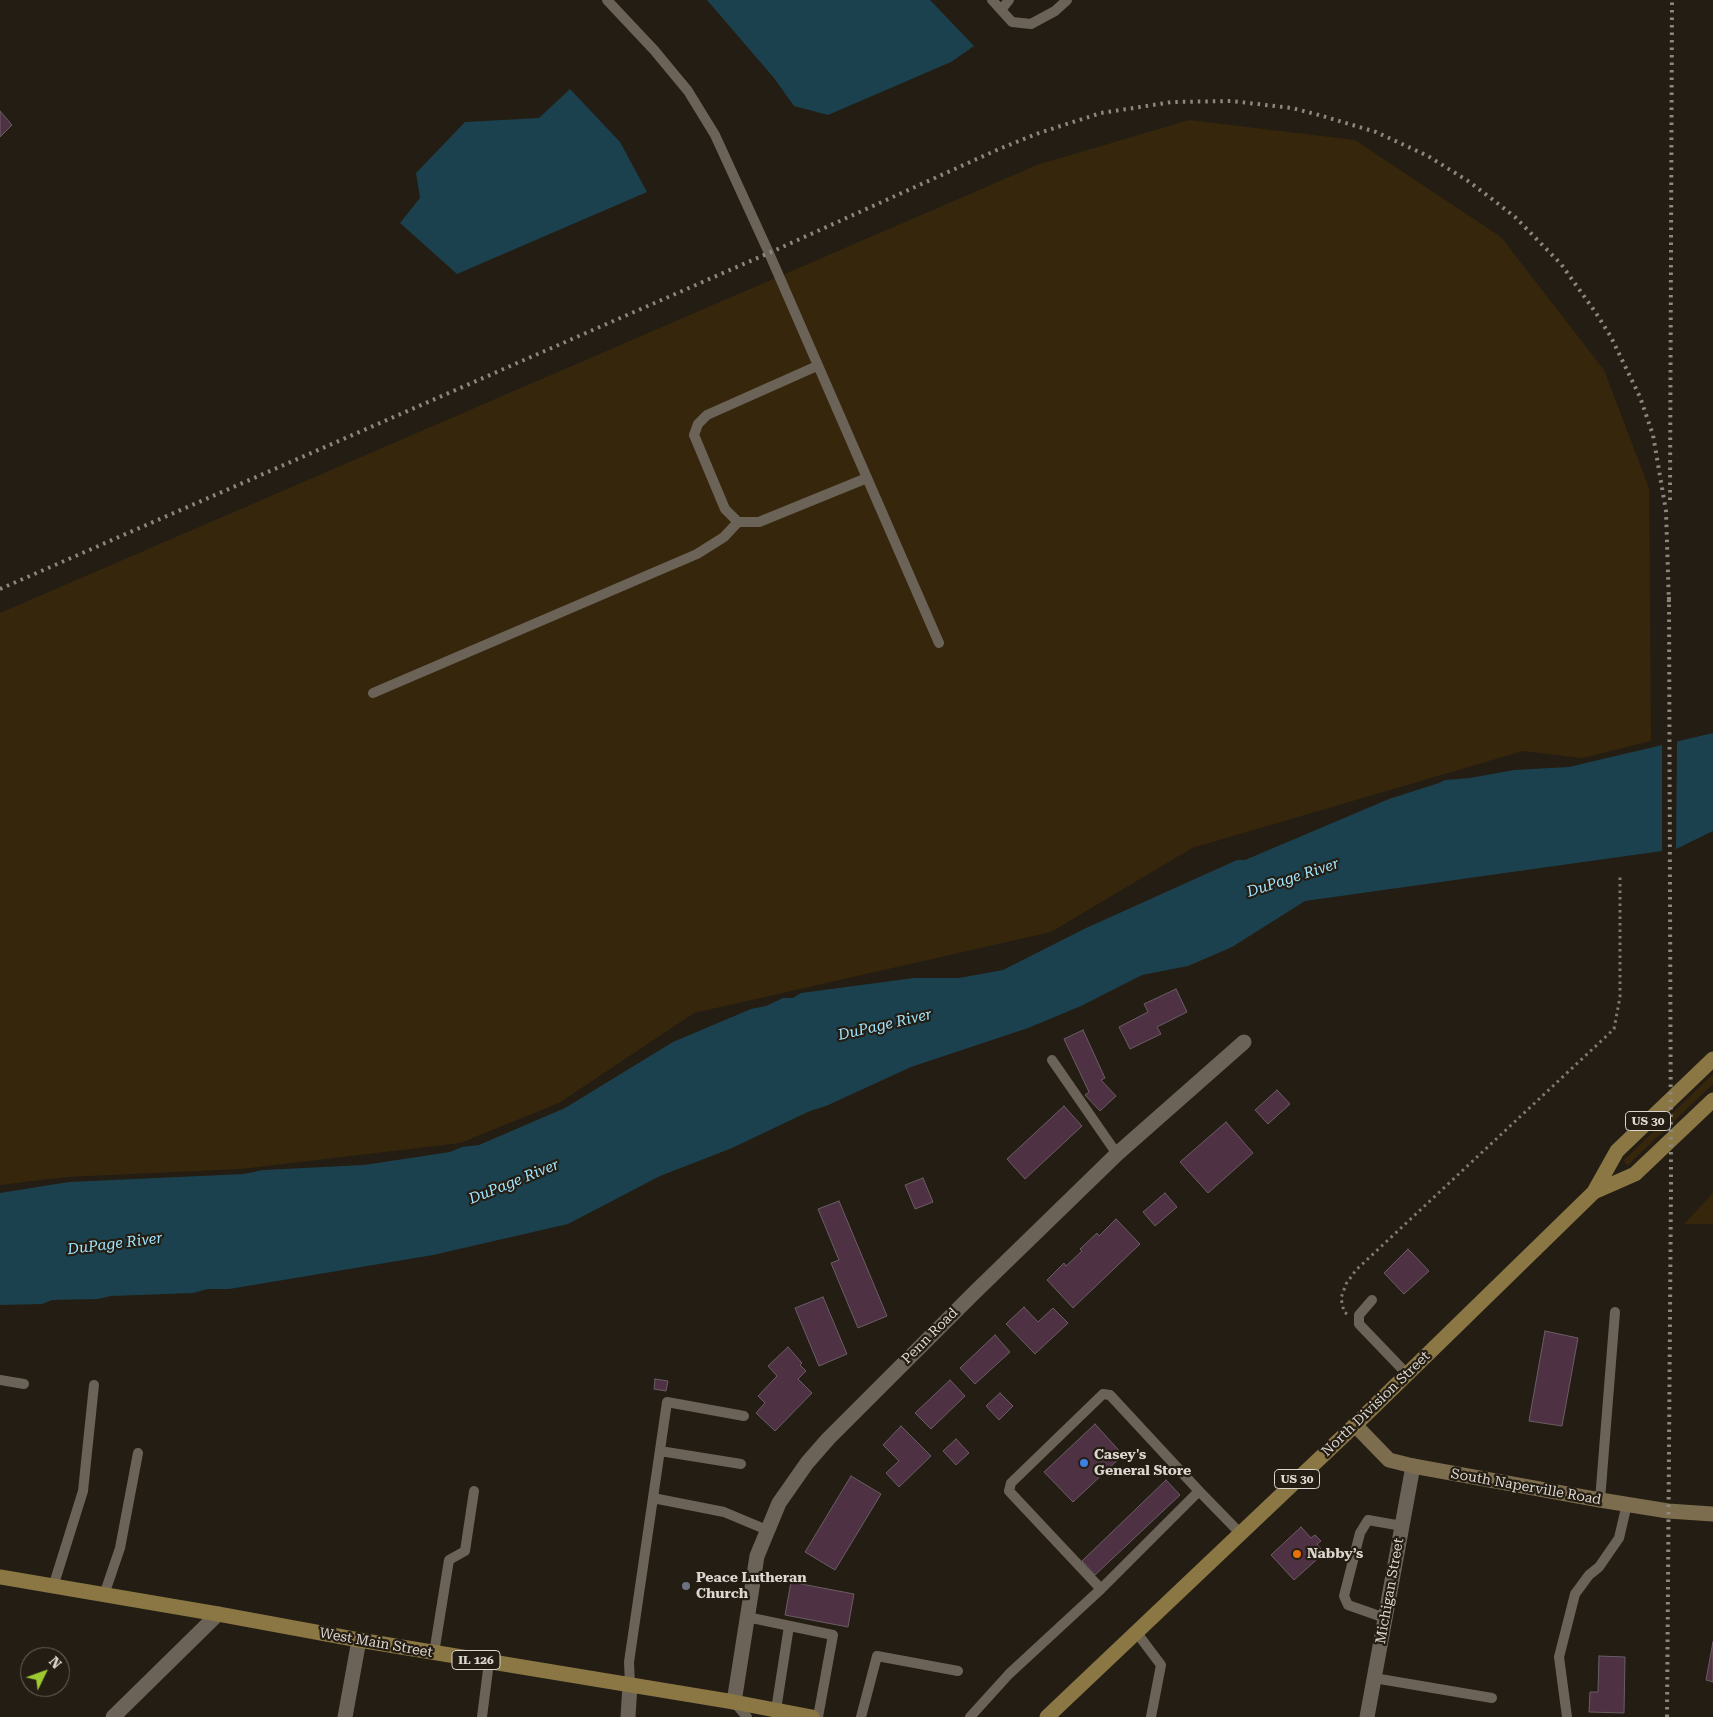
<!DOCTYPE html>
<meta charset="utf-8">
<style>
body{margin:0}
#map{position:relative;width:1713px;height:1717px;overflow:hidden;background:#241d13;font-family:"Roboto Serif",serif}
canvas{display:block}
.north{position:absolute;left:20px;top:1647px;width:50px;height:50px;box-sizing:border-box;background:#241d13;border:1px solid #6e675f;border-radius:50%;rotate:48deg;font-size:14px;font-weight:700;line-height:20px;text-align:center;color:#dcd7d0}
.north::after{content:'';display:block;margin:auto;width:18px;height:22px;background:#9dca30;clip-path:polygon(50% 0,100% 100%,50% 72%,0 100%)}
</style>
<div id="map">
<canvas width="1713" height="1717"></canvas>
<div class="north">N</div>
</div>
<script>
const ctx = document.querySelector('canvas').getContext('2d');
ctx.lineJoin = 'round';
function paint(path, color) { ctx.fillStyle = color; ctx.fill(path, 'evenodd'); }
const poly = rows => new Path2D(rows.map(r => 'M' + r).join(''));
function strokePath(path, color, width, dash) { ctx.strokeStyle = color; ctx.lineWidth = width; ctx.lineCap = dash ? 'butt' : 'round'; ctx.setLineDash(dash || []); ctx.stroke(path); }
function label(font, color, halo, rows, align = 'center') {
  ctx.font = font + ' "Roboto Serif",serif'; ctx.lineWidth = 4.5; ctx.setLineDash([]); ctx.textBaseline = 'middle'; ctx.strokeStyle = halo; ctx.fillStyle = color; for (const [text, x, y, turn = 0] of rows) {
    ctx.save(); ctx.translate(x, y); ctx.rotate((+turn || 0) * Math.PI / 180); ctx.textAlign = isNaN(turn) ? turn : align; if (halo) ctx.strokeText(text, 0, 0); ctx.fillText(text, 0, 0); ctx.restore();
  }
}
const green = poly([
 [1189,120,1355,140,1501,237,1604,370,1649,488,1651,741,1582,758,1523,751,1192,848,1051,932,694,1013,559,1103,460,1143,241,1169,66,1177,0,1185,0,613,1037,165],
 [1713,1074,1713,1084,1628,1165,1625,1163,1624,1160],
 [1713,1193,1713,1224,1684,1224]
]);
const water = poly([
 [707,0,930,0,974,46,951,62,828,115,794,106,774,78],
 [570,89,620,142,647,192,457,274,400,223,420,198,416,173,465,122,539,118],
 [1713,733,1713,831,1676,849,1305,901,1232,947,1188,966,1142,975,1081,1006,1028,1028,911,1067,826,1106,810,1111,732,1148,660,1176,568,1224,433,1255,229,1289,208,1289,193,1293,111,1296,98,1299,52,1300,42,1304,0,1305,0,1193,69,1182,244,1174,263,1170,364,1165,450,1152,462,1147,479,1145,565,1108,673,1042,751,1009,766,1006,783,998,793,998,801,993,914,978,959,978,1003,970,1084,929,1237,860,1245,860,1389,799,1439,783,1445,780,1470,778,1514,770,1569,767]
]);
const pier = poly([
 [1677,739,1676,851,1662,854,1662,742]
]);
const building = poly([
 [0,111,12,125,0,137,0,111],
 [1176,989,1187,1012,1157,1027,1161,1034,1130,1049,1119,1027,1148,1012,1144,1004,1176,989],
 [1083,1030,1105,1078,1101,1080,1116,1096,1100,1111,1085,1095,1089,1092,1064,1039,1083,1030],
 [1277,1090,1290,1104,1268,1124,1255,1110,1277,1090],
 [1064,1106,1082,1126,1025,1179,1007,1159,1064,1106],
 [1226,1122,1253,1153,1208,1193,1180,1162,1226,1122],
 [923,1178,933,1202,915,1209,905,1185,923,1178],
 [1165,1193,1177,1207,1155,1226,1143,1212,1165,1193],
 [839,1201,887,1316,858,1328,831,1263,839,1260,818,1209,839,1201],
 [1116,1219,1140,1244,1073,1308,1047,1280,1064,1263,1066,1266,1082,1251,1080,1249,1097,1233,1099,1236,1116,1219],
 [1408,1249,1429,1271,1404,1294,1384,1273,1408,1249],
 [823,1297,847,1354,819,1366,795,1308,823,1297],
 [1024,1307,1038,1322,1053,1308,1068,1323,1035,1354,1006,1324,1024,1307],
 [1545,1331,1578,1338,1562,1426,1529,1421,1545,1331],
 [995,1335,1010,1352,975,1384,960,1368,995,1335],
 [788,1347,802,1363,800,1365,806,1371,798,1379,812,1393,775,1431,756,1413,765,1403,758,1396,777,1376,768,1366,788,1347],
 [655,1379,668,1381,666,1391,654,1389,655,1379],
 [950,1380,965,1396,931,1429,915,1413,950,1380],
 [1000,1393,1013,1406,999,1420,986,1406,1000,1393],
 [1095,1424,1123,1455,1073,1502,1044,1472,1095,1424],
 [901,1426,931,1456,899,1487,886,1473,899,1461,883,1445,901,1426],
 [956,1439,969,1453,956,1465,943,1451,956,1439],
 [851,1476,881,1494,835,1570,805,1552,851,1476],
 [1166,1480,1180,1495,1095,1575,1082,1561,1166,1480],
 [1301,1527,1311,1538,1315,1535,1321,1541,1317,1544,1324,1553,1294,1580,1271,1555,1301,1527],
 [791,1582,854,1594,848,1627,785,1615,791,1582],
 [1713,1642,1713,1682,1706,1680,1713,1642],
 [1599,1656,1625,1657,1624,1713,1589,1712,1590,1692,1598,1692,1599,1656]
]);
const path = poly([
 [1347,1314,1344,1312,1341,1298,1346,1284,1356,1270,1614,1029,1620,997,1620,877]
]);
const service = poly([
 [607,0,654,50,688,91,715,135,769,253,939,643],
 [992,0,1012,22,1031,24,1055,11,1067,0],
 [1001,10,1009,0],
 [817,366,707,415,698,424,694,435,725,509,738,522,759,522,867,478],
 [373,693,697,554,724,537,738,522],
 [1052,1060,1117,1154],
 [1372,1300,1359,1315,1359,1324,1407,1374],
 [0,1380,24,1384],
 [660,1451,741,1464],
 [653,1498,724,1512,767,1530],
 [1600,1500,1615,1312],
 [53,1587,83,1491,94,1385],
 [1101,1589,1009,1491,1011,1483,1103,1394,1110,1395,1199,1491],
 [104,1595,120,1548,138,1453],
 [747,1617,833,1635,818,1717],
 [1385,1618,1348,1605,1344,1596,1360,1533,1368,1520,1402,1526],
 [1137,1633,1161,1665,1151,1717],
 [434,1653,449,1560,465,1551,474,1491],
 [1374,1678,1492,1698],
 [630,1685,629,1662,667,1402,744,1416],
 [734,1702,747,1717],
 [776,1710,789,1626],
 [482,1717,489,1662],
 [861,1717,877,1656,958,1671],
 [970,1717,1009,1674,1101,1589,1199,1491,1240,1533],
 [1567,1717,1559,1657,1575,1594,1589,1575,1599,1567,1619,1538,1627,1504]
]);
const minor = poly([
 [734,1702,757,1556,779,1503,807,1463,828,1439,974,1293,1117,1154,1244,1042],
 [113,1717,218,1614],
 [345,1717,359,1640],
 [628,1717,630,1685],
 [1367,1717,1413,1466]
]);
const secondary = poly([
 [1355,1425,1389,1460,1413,1466,1600,1500,1668,1511,1713,1514]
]);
const primary = poly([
 [1594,1192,1635,1174,1713,1100],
 [0,1577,218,1614,359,1640,734,1702,812,1717],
 [1047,1717,1355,1425,1594,1192,1617,1151,1713,1059]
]);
const rail = poly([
 [1670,500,1672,0],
 [0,589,769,253,999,149,1039,133,1101,113,1140,107,1172,102,1231,101,1292,108,1319,115,1376,132,1428,156,1468,181,1492,199,1515,217,1561,264,1596,313,1611,337,1640,397,1653,435,1666,511,1669,605],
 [1667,1717,1671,1184,1669,597]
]);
const markers = [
 [1084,1463,5,"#3f7fe0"],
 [1297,1554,5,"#e8710a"],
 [686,1586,5,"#6b7280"]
];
const shields = [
 [1648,1121,45],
 [1297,1479,45],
 [476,1660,48]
];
const shieldNames = [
 ["US 30",1648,1121],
 ["US 30",1297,1479],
 ["IL 126",476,1660]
];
const streetNames = [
 ["Penn Road",930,1336,-45],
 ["North Division Street",1376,1404,-44],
 ["South Naperville Road",1526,1487,10],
 ["Michigan Street",1390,1591,-80],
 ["West Main Street",376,1643,10]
];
const poiNames = [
 ["Casey's",1094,1455],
 ["General Store",1094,1471],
 ["Nabby’s",1307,1554],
 ["Peace Lutheran",696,1578],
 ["Church",696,1594]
];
const waterNames = [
 ["DuPage River",1293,878,-18],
 ["DuPage River",885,1025,-13],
 ["DuPage River",514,1182,-22],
 ["DuPage River",115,1244,-7]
];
paint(green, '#36270c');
paint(water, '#1c414e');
paint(pier, '#241d13');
paint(building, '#4e3243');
strokePath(building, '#6b5d65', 1);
strokePath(path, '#807a71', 3, [2.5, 4]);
strokePath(service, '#6b6357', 10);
strokePath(minor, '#6b6357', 15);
strokePath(secondary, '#7b6d4d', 15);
strokePath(primary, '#8b7744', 15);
strokePath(rail, '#8d877e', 4, [2.5, 5]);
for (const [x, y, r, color] of markers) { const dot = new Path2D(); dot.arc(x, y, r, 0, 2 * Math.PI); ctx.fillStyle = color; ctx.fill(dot); strokePath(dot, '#241d13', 2); }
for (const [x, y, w] of shields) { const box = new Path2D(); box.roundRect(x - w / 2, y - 9.5, w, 19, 4); ctx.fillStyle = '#241d13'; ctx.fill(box); strokePath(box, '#dcd7d0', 1); }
label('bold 12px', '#dcd7d0', null, shieldNames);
label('14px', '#dcd7d0', '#241d13', streetNames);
label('bold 14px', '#dcd7d0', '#241d13', poiNames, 'left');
label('italic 15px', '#a0e5fe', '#241d13', waterNames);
</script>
